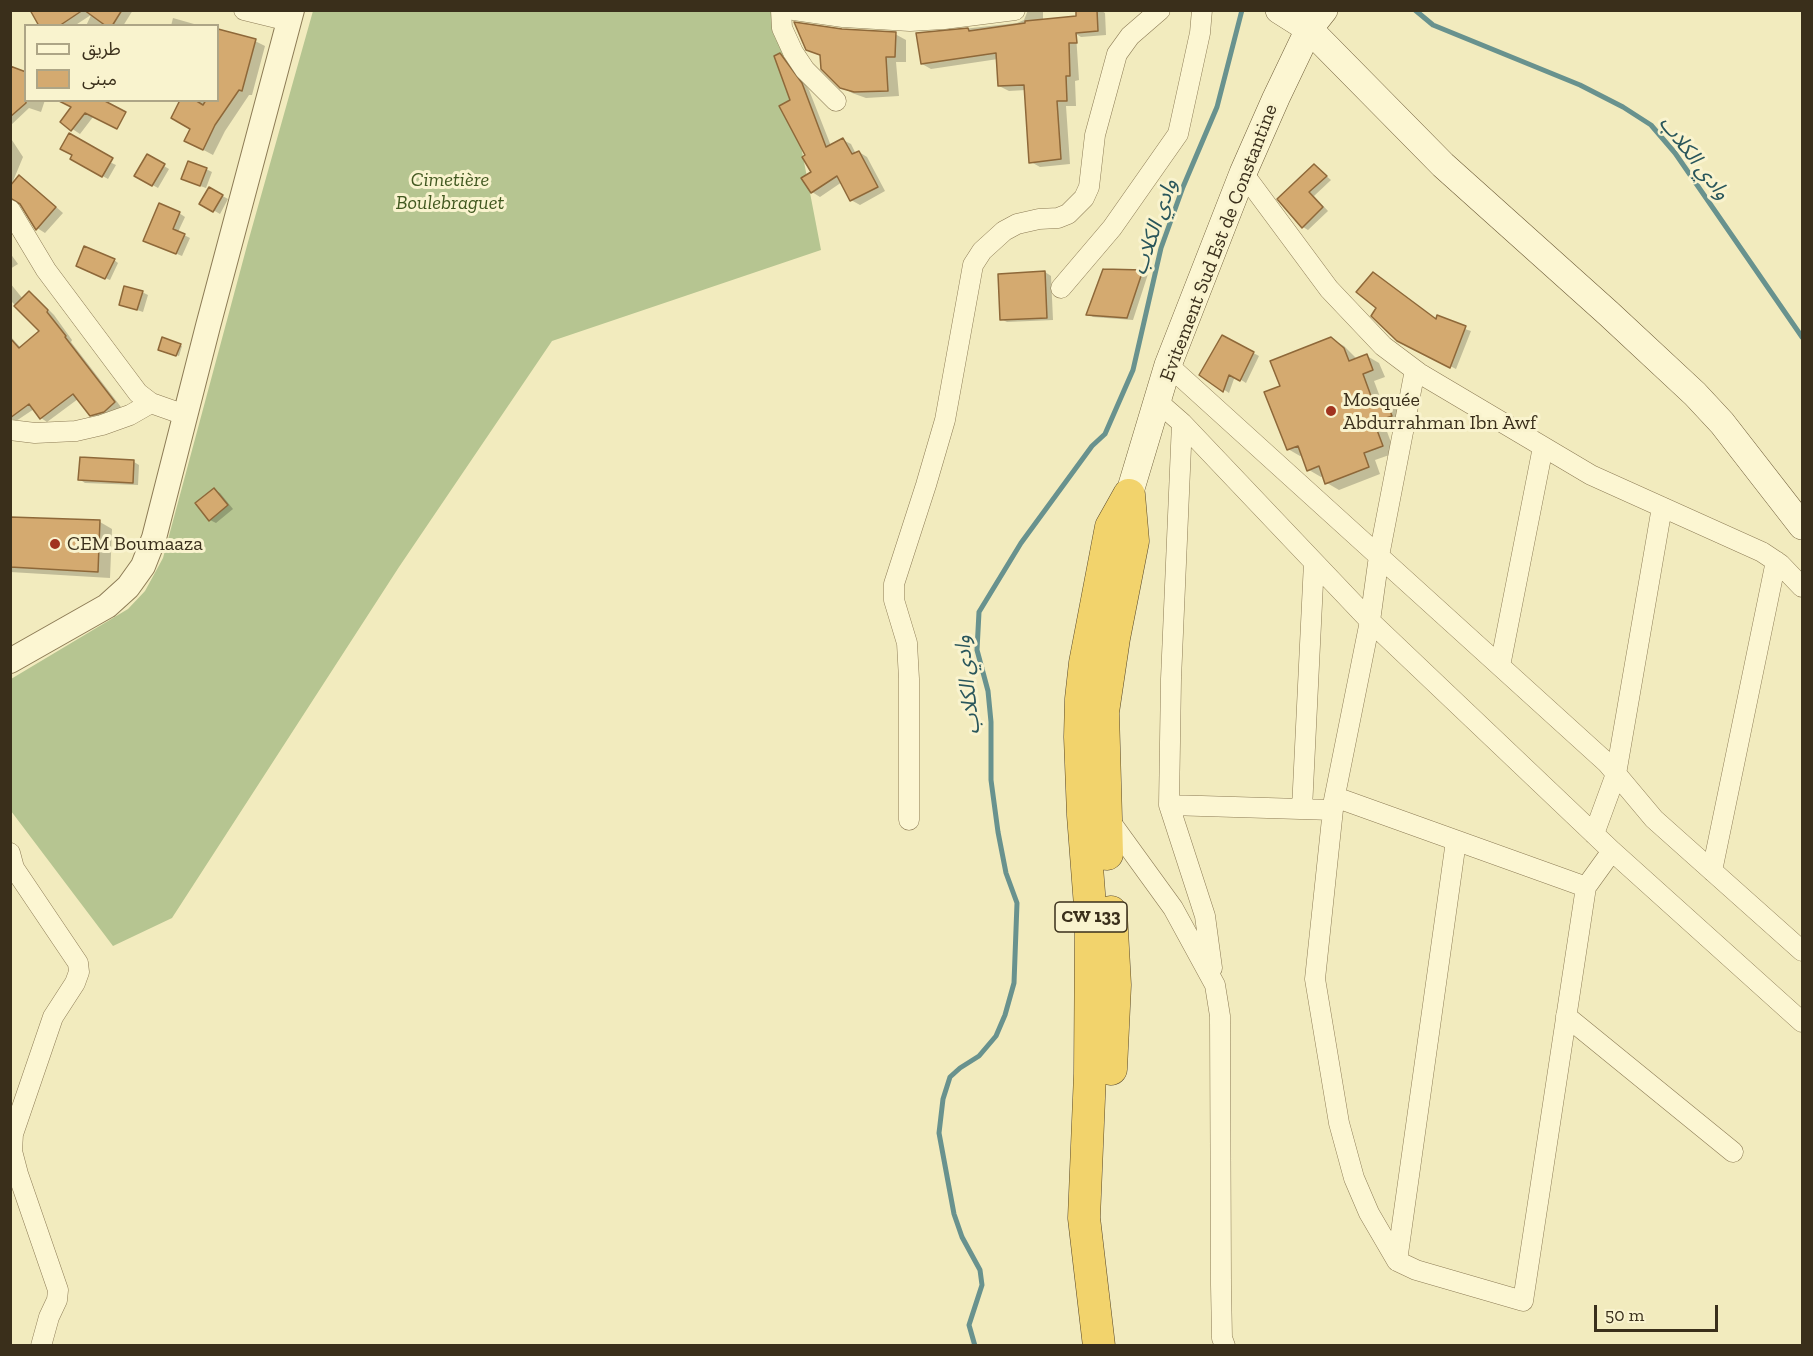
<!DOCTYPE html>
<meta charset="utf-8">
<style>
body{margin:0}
#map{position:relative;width:1813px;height:1356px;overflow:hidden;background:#f2ebbe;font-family:"Zilla Slab","Noto Sans Arabic",serif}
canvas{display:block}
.frame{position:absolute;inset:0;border:12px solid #3a2f1b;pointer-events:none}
.legend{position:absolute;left:24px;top:24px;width:195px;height:78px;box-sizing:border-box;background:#f9f3ce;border:2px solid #ada586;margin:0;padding:8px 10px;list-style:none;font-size:18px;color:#3a2f1b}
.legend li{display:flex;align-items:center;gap:12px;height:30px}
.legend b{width:30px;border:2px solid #ada586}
.scale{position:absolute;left:1594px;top:1305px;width:124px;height:27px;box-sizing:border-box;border:3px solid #3a2f1b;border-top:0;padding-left:8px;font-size:18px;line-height:21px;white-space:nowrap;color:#3a2f1b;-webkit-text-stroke:4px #f9f3ce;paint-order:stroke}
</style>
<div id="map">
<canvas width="1813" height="1356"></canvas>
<div class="frame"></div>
<ul class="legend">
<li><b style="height:8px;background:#fcf6d2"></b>طريق</li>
<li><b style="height:16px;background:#d4aa70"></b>مبنى</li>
</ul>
<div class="scale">50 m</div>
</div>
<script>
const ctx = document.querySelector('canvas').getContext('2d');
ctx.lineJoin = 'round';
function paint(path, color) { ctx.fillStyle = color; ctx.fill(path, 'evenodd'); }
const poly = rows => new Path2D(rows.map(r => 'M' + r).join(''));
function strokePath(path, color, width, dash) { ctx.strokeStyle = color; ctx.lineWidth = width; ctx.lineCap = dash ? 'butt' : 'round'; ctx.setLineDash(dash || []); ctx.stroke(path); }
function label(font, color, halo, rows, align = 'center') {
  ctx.font = font + ' "Zilla Slab","Noto Sans Arabic",serif'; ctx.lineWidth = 6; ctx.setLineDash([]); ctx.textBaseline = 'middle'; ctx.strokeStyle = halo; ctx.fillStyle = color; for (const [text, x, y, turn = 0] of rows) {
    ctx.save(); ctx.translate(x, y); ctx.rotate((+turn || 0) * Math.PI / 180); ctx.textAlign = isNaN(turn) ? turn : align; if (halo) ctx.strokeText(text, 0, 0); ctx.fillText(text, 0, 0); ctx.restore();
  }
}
const cemetery = poly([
 [313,11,775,11,821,250,552,341,399,567,172,918,113,946,11,811,11,679,128,609,145,591,163,558,248,242]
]);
const shadow = poly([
 [32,10,133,10,123,26,86,26,91,15,74,26,41,26],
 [1028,10,1043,10,1043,21,1075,25,1080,10,1100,10,1105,13,1106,35,1081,37,1076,34,1079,80,1075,81,1076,106,1066,106,1070,164,1040,167,1031,162,1026,90,1009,91,999,86,998,59,931,69,922,64,918,34,1017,23,1024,20],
 [173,18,201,26,171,26],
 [218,30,255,41,265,46,252,95,249,95,225,131,213,155,196,146,192,128,182,100,218,100],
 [842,30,895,34,906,40,906,62,896,62,899,96,866,98,852,93,840,86,822,57,807,49],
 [780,55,789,60,809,90,831,146,843,140,851,144,856,154,859,152,867,157,885,191,860,205,851,200,842,182,820,197,812,192,813,173],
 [10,68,26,100,45,100,41,112,29,108,10,126],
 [73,107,93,117,80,134,62,122],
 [10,137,23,157,11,186,20,177,28,182,63,213,45,233,37,228,21,203,10,196],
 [147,156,169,169,158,188,136,176],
 [101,158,116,165,108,179,72,159],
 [1315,166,1331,180,1314,196,1328,211,1308,230,1303,227,1279,199],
 [206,169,212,172,206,188,189,182],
 [210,189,228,199,220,214,201,203],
 [179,213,185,217,178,232,190,238,182,256,151,243],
 [10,253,18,264,10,269],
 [114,260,118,263,110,280,82,268],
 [1142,271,1148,274,1133,320,1093,317,1088,314],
 [1045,272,1051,276,1053,320,1007,322,1001,319],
 [10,283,23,299,29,293,36,297,54,315,72,340,71,342,121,407,111,415,98,419,91,414,78,399,47,422,41,418,34,409,16,421,10,418,10,336,21,348,41,331,10,300],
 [142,292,148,295,143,312,120,304],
 [1437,320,1471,331,1456,369,1405,343],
 [1223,337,1259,356,1246,383,1235,376,1229,393,1201,374],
 [1331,339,1344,346,1357,359,1367,356,1379,363,1385,377,1374,381,1383,405,1387,404,1399,411,1404,423,1386,429,1395,453,1375,460,1380,474,1339,490,1327,483,1324,476,1321,477,1309,470,1303,455,1300,456,1288,449,1282,387],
 [180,345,182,346,179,356,162,350],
 [134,462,139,465,138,485,85,483,79,479],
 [214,490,220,493,233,509,216,523,210,520],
 [10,518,100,522,112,529,110,578,10,572]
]);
const stream = poly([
 [1415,10,1433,25,1580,85,1623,107,1651,125,1675,153,1802,337],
 [975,1346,969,1325,982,1285,980,1270,962,1237,954,1214,939,1133,943,1099,950,1077,960,1068,979,1056,996,1036,1005,1015,1014,983,1017,903,1006,873,998,832,991,780,991,722,988,691,977,650,979,612,1021,543,1092,446,1105,434,1133,370,1161,248,1183,187,1217,107,1242,10]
]);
const building = poly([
 [30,10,83,10,59,26,39,26,30,10],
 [84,10,122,10,112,26,106,26,84,10],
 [1076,10,1097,10,1098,31,1076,33,1077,43,1069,43,1070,76,1066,76,1067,101,1057,101,1061,159,1029,163,1024,85,998,86,996,53,921,64,916,33,968,28,969,31,1025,23,1025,21,1076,16,1076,10],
 [794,22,842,29,896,32,895,57,886,57,888,91,854,92,840,88,821,69,820,55,806,50,794,22],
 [218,29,256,39,242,91,239,90,215,125,203,150,184,141,190,129,171,118,180,100,195,100,203,105,206,100,218,100,218,29],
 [780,53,802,83,826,147,843,138,852,154,859,151,878,187,850,201,837,176,811,193,801,178,811,172,802,157,805,155,779,106,790,100,774,56,780,53],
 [10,66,26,72,26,103,10,117,10,66],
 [57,100,103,100,126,112,117,129,85,113,71,131,60,122,71,107,57,100],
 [69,133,113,158,102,177,70,159,72,155,60,149,69,133],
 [147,154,165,164,152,186,134,176,147,154],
 [188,161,207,168,200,186,181,179,188,161],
 [1314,164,1327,176,1309,192,1323,207,1302,228,1277,199,1314,164],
 [19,175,56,207,36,230,20,204,10,198,10,186,19,175],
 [209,187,223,195,213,212,199,204,209,187],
 [159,203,180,212,173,229,185,234,176,254,143,241,159,203],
 [84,246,115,259,105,279,76,266,84,246],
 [1103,269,1143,270,1127,318,1086,315,1103,269],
 [1045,271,1047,318,1000,320,998,274,1045,271],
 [1373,272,1436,319,1437,315,1466,326,1450,368,1397,341,1371,316,1376,308,1356,292,1373,272],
 [124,286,143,291,137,310,119,305,124,286],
 [29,291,48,310,47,312,66,336,65,337,115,402,104,412,90,416,73,394,40,419,29,404,10,418,10,338,19,348,39,331,14,306,29,291],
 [1222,335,1254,352,1240,381,1229,375,1223,392,1199,375,1222,335],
 [162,337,181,344,176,356,158,350,162,337],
 [1331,337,1344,348,1349,361,1367,354,1373,370,1363,374,1375,407,1387,402,1392,416,1374,422,1383,446,1364,453,1369,467,1325,484,1319,466,1307,471,1298,446,1287,450,1264,392,1280,386,1270,361,1331,337],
 [80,457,134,460,133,483,78,480,80,457],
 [214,488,228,505,209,521,195,503,214,488],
 [10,517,100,520,98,572,10,567,10,517]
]);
const minor = poly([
 [244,10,289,21],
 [781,10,782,28,793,52,805,70,836,101],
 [794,10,843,17,910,21,944,19,1015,10],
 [1243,173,1329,289,1383,346,1419,373,1591,475,1762,552,1780,564,1802,587],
 [10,210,46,270,138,393,151,403,185,415],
 [1061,288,1112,228,1178,134,1200,33,1202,10],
 [1168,365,1607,763,1654,819,1802,951],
 [1415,370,1379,556,1370,621,1334,800,1315,979,1339,1123,1354,1178,1369,1213,1397,1261,1416,1270,1523,1301,1586,887,1612,851],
 [1158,402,1182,423,1370,621,1612,851,1802,1022],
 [1182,423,1171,679,1169,805,1205,916,1212,968],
 [10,430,35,433,76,431,102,425,130,415,151,403],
 [1500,666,1543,447],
 [1335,797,1586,887],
 [1169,805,1333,810],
 [1302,809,1314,562],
 [1107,817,1173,908,1215,985,1220,1016,1221,1285,1222,1338,1225,1346],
 [909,820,909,679,907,643,894,600,894,584,926,485,945,420,973,265,982,251,1004,231,1017,224,1039,219,1058,218,1068,214,1084,198,1089,187,1095,135,1117,54,1130,36,1160,10],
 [1594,834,1616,774,1662,507],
 [10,853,14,868,78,963,79,972,75,983,53,1017,13,1134,12,1151,18,1174,58,1290,57,1300,49,1317,41,1346],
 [1712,871,1776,561],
 [1566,1016,1733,1152],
 [1397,1261,1456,841]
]);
const tertiary = poly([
 [10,661,107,606,128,587,143,566,154,538,208,326,292,10]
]);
const secondary = poly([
 [1279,10,1309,29,1443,165,1608,313,1695,394,1722,423,1802,526],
 [1129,495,1168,365,1243,173,1276,98,1309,29,1324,10]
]);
const trunk = poly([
 [1107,854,1103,712,1114,638,1133,541,1129,495],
 [1111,1069,1115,985,1111,912],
 [1099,1346,1084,1218,1090,1074,1091,919,1083,815,1080,737,1081,699,1085,663,1111,527,1129,495]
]);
const markers = [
 [1331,411,6,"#a1331f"],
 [55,544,6,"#a1331f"]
];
const shields = [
 [1091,917,72]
];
const shieldNames = [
 ["CW 133",1091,917]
];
const parkNames = [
 ["Cimetière",450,180],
 ["Boulebraguet",450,203]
];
const streetNames = [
 ["Evitement Sud Est de Constantine",1219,243,-69]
];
const poiNames = [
 ["Mosquée",1343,400],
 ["Abdurrahman Ibn Awf",1343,423],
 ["CEM Boumaaza",67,544]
];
const waterNames = [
 ["وادي الكلاب",1694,158,52],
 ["وادي الكلاب",1155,227,-71],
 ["وادي الكلاب",968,685,-96]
];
paint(cemetery, '#b6c591');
paint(shadow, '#0003');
strokePath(stream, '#68928e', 5);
paint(building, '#d4aa70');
strokePath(building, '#8e6839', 1.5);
strokePath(minor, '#8c7b55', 21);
strokePath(tertiary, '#8c7b55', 26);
strokePath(secondary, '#6e5c38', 28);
strokePath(trunk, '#59482a', 33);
strokePath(minor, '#fcf6d2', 20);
strokePath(tertiary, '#fcf6d2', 24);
strokePath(secondary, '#fcf6d2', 27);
strokePath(trunk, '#f2d36c', 32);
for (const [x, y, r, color] of markers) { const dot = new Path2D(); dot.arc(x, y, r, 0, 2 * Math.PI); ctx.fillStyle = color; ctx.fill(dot); strokePath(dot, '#f9f3ce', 2); }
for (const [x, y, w] of shields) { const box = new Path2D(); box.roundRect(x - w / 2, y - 15, w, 30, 4.5); ctx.fillStyle = '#f9f3ce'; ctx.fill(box); strokePath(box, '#3a2f1b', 1.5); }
label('bold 18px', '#3a2f1b', null, shieldNames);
label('italic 20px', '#415820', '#f9f3ce', parkNames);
label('20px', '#3a2f1b', '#f9f3ce', streetNames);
label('20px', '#3a2f1b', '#f9f3ce', poiNames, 'left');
label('italic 21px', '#29565b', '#f9f3ce', waterNames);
</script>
